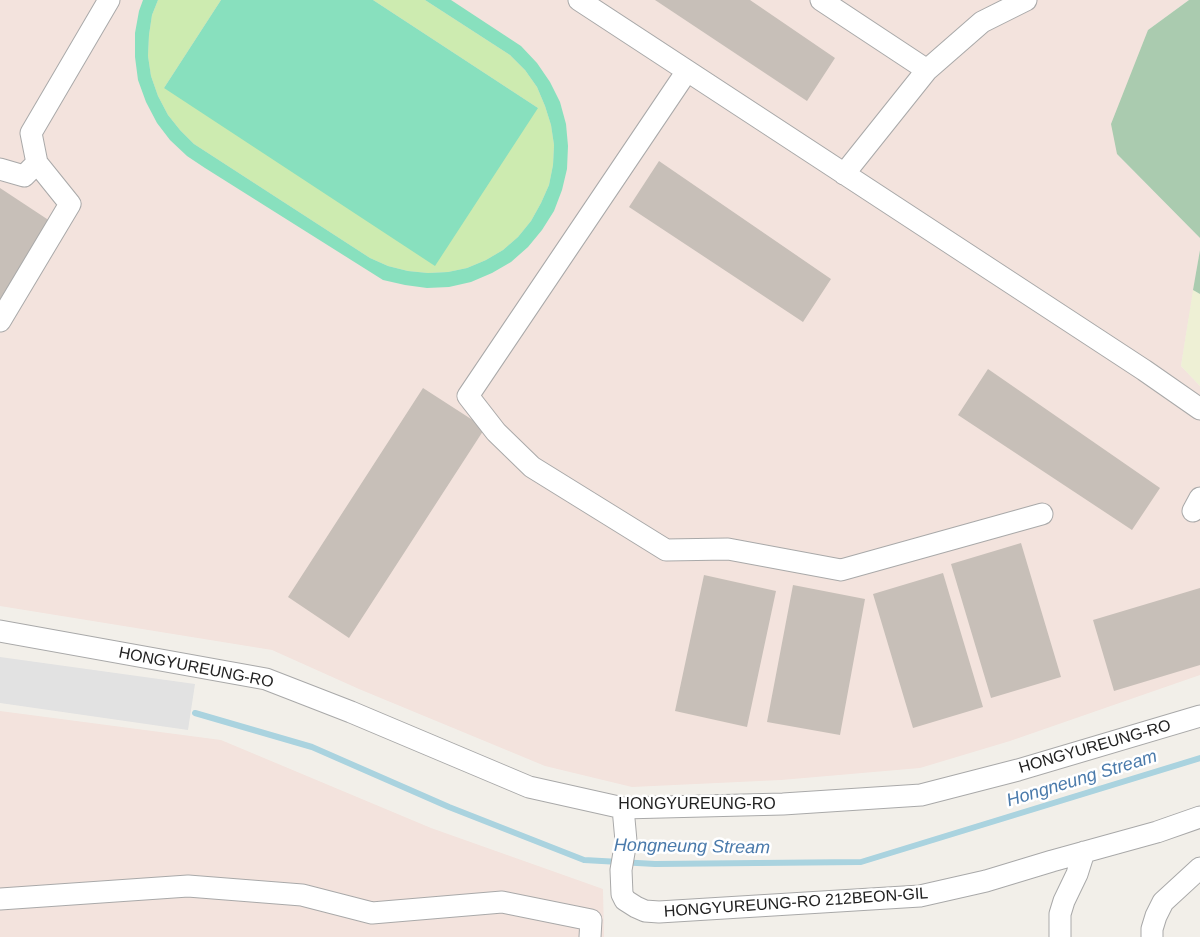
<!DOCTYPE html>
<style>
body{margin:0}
canvas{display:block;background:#f2efe9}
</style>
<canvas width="1200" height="937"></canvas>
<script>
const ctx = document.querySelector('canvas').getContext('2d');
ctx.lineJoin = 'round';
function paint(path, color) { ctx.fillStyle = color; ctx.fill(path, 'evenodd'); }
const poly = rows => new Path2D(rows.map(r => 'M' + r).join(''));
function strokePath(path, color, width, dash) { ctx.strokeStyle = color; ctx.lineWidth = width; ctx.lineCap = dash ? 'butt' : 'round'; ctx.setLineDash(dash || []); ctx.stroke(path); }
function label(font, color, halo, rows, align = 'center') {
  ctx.font = font + ' Arial,sans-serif'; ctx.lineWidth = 5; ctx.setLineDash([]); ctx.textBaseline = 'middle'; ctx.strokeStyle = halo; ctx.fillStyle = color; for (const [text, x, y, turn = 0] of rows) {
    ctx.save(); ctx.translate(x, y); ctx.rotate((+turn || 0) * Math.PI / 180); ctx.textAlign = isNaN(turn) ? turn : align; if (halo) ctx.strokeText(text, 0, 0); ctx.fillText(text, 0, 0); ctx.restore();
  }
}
const military = poly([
 [0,0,1189,0,1148,30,1117,154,1200,238,1200,250,1181,366,1200,386,1200,675,1010,741,920,768,781,780,632,787,545,766,359,689,272,650,0,606],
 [0,711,221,740,431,828,603,889,604,937,0,937]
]);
const farmland = poly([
 [1193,290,1200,294,1200,386,1181,366]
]);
const grass = poly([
 [158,0,221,0,164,88,538,108,373,0,425,0,510,55,525,70,537,87,545,106,551,125,554,145,553,165,549,185,541,203,531,221,518,237,503,250,486,260,467,268,448,272,428,273,408,271,388,266,370,258,194,144,180,130,168,115,158,96,151,76,148,56,149,35,152,15]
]);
const cemetery = poly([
 [1189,0,1200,0,1200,238,1117,154,1111,124,1148,30],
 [1200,250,1200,294,1193,290]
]);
const pitch = poly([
 [143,0,158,0,152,15,149,35,148,56,151,76,158,96,168,115,180,130,194,144,370,258,388,266,408,271,428,273,448,272,467,268,486,260,503,250,518,237,531,221,541,203,549,185,553,165,554,145,551,125,545,106,537,87,525,70,510,55,425,0,451,0,521,46,537,63,550,82,560,102,566,124,568,146,567,169,562,190,554,211,542,230,528,247,511,262,492,273,471,282,449,287,427,288,405,285,383,280,205,168,187,156,170,140,157,123,146,102,138,80,135,57,135,33,139,11],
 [221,0,373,0,538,108,435,266,164,88]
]);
const parking = poly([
 [0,657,195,684,188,730,0,703]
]);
const stream = poly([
 [195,713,312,747,449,807,584,860,655,864,861,862,1200,758]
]);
const building = poly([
 [655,0,750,0,835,58,807,101],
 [659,161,831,279,803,322,629,207],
 [0,188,50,221,0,299],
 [988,369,1160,488,1132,530,958,415],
 [423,388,485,428,349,638,288,597],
 [1021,543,1061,677,991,698,951,564],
 [943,573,983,707,913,728,873,594],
 [704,575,776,591,747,727,675,711],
 [793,585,865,599,840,735,767,722],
 [1200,588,1200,665,1114,691,1093,620]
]);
const minor = poly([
 [579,0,1144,370,1200,409],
 [821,0,927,70,844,174],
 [927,70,982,22,1026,0],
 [687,71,468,396,496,432,532,467,666,550,728,549,841,570,1042,514],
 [0,169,24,176,37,163],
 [0,321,70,204,37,163,31,133,109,0],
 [1193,511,1200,498],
 [0,631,266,679,351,712,529,787,623,808,783,804,921,795,1018,770,1200,716],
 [623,808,626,841,621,870,622,894,625,900,636,907,645,911,659,912,920,896,986,881,1052,861,1157,832,1200,817],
 [0,899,188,886,302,895,372,913,502,902,591,920,590,937],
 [1060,937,1060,914,1064,901,1077,874,1084,852],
 [1152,937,1152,929,1156,916,1163,902,1200,868]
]);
const streetNames = [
 ["HONGYUREUNG-RO",196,668,11],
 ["HONGYUREUNG-RO",1095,747,-16],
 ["HONGYUREUNG-RO",697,805],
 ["HONGYUREUNG-RO 212BEON-GIL",796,903,-4]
];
const waterNames = [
 ["Hongneung Stream",1082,779,-17],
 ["Hongneung Stream",692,847,1]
];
paint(military, '#f3e3dd');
paint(farmland, '#eef0d5');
paint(grass, '#cdebb0');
paint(cemetery, '#aacbaf');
paint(pitch, '#88e0be');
paint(parking, '#e2e2e2');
strokePath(stream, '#aad3df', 6);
paint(building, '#c7bfb8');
strokePath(minor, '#a9a9a9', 23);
strokePath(minor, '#fff', 21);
label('16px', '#222', '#fff', streetNames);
label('italic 18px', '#4a7aab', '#fff', waterNames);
</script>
